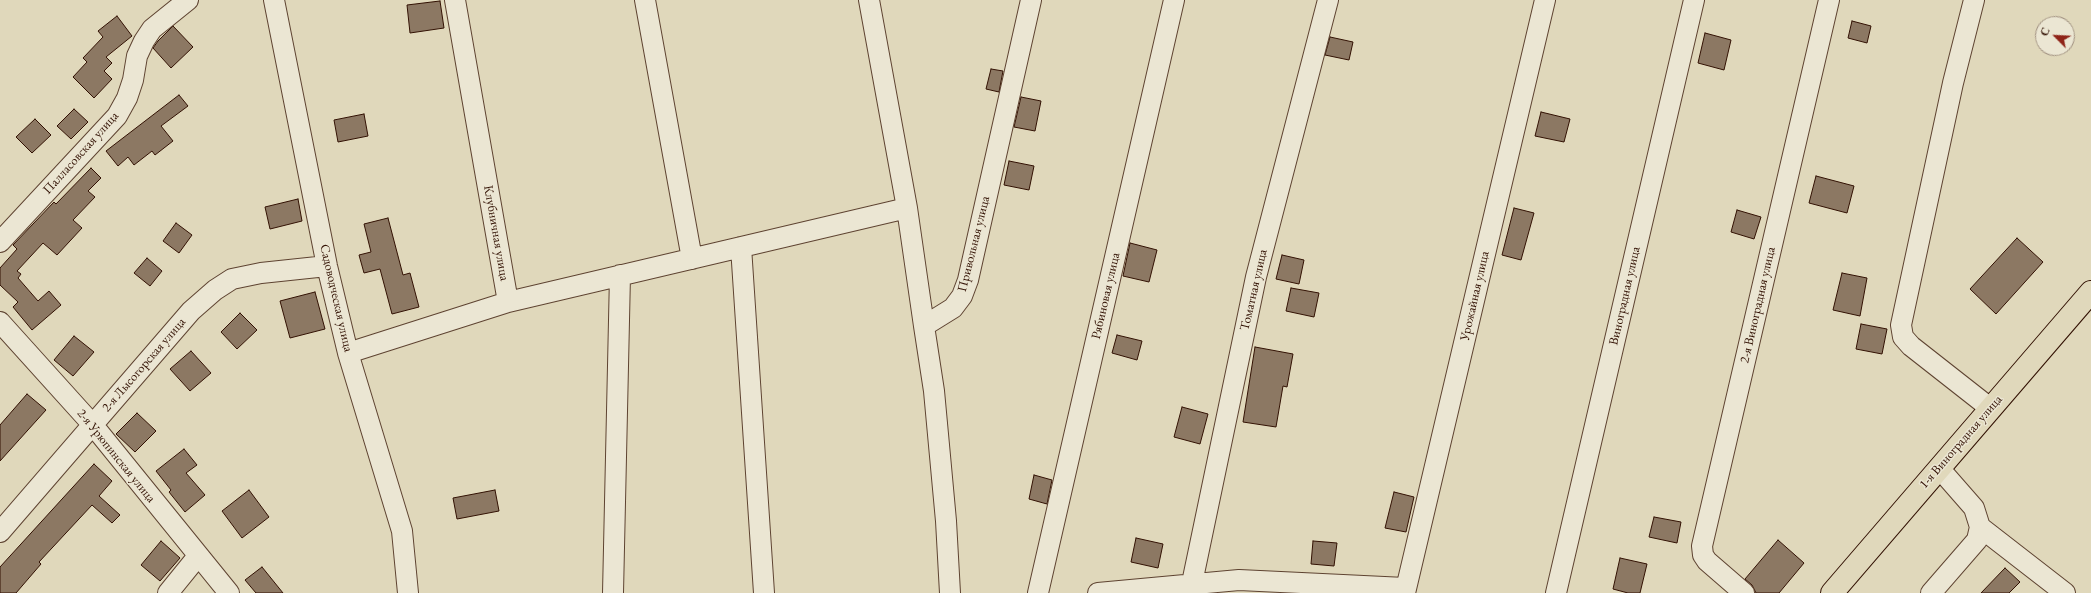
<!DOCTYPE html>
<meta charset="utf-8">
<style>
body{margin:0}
#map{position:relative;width:2091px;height:593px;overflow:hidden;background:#e0d8bb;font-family:"EB Garamond",serif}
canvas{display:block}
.north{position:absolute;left:2035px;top:16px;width:40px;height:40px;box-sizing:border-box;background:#ebe6d3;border:1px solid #a19180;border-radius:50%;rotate:294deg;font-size:11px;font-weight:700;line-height:16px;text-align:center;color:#321103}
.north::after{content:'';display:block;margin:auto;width:14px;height:18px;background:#8f2418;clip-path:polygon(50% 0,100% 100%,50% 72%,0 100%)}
</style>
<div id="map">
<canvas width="2091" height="593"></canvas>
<div class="north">С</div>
</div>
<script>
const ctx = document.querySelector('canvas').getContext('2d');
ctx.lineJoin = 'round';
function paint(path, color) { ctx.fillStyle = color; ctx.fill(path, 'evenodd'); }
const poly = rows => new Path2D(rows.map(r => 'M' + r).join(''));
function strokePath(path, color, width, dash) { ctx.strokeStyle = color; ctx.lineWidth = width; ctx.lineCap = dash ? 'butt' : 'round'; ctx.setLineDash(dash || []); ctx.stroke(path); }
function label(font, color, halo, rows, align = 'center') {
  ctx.font = font + ' "EB Garamond",serif'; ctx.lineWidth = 3; ctx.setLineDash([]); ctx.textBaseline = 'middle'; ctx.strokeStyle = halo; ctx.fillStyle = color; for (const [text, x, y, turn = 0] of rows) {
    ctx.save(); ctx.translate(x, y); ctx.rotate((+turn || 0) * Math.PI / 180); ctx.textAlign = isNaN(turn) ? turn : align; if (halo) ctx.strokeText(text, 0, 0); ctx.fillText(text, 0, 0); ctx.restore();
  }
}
const building = poly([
 [440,1,444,28,410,33,407,5,440,1],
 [117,16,132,36,106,57,112,63,104,71,112,79,94,98,73,77,87,62,83,58,103,37,98,31,117,16],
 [1852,21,1871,26,1867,43,1848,38,1852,21],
 [173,26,193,47,171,68,153,48,158,41,173,26],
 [1705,33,1731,40,1724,70,1698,63,1705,33],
 [1330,37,1353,42,1349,60,1325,55,1330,37],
 [991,69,1003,71,999,92,986,89,991,69],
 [179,95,188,106,161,126,173,141,155,155,152,151,134,165,128,157,118,166,106,151,179,95],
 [1021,97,1041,101,1035,131,1014,127,1021,97],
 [74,109,88,122,71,139,57,126,74,109],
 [1541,112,1570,119,1564,142,1535,136,1541,112],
 [364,114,368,136,338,142,334,120,364,114],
 [35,119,51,135,32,153,16,137,35,119],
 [1009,161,1034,166,1029,190,1004,185,1009,161],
 [91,168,101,178,88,191,95,197,73,220,82,228,57,255,43,243,17,271,21,274,18,278,38,301,49,291,61,305,32,330,13,307,18,302,0,285,0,268,17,249,13,245,54,202,56,204,91,168],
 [1816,176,1854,186,1847,213,1809,203,1816,176],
 [298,199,302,221,270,229,265,207,298,199],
 [1514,208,1534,213,1521,260,1502,255,1514,208],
 [1737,210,1761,217,1754,239,1731,232,1737,210],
 [388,218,403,275,410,273,419,307,392,314,380,269,364,273,359,255,371,252,364,224,388,218],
 [176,223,192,235,179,253,163,241,176,223],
 [2017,238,2043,262,1996,314,1970,289,2017,238],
 [1130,243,1157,250,1149,282,1123,276,1130,243],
 [1282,255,1304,260,1299,284,1276,279,1282,255],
 [147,258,162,271,150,286,134,273,147,258],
 [1842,273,1867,278,1860,316,1833,310,1842,273],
 [1291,288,1319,293,1314,317,1286,311,1291,288],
 [315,292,325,329,290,338,280,301,315,292],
 [240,313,257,330,237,349,221,332,240,313],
 [1861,324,1887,329,1882,354,1856,349,1861,324],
 [1117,335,1142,341,1137,360,1112,353,1117,335],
 [74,336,94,352,73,376,54,360,74,336],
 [1255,347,1293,354,1287,387,1283,386,1276,427,1243,422,1255,347],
 [191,351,211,373,190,391,170,369,191,351],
 [27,394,46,410,0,461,0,425,27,394],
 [1182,407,1208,414,1200,444,1174,437,1182,407],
 [137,413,156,431,135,452,116,434,137,413],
 [184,449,197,465,186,473,205,495,185,512,169,492,171,490,156,471,184,449],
 [94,464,112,481,99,496,120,515,112,523,92,505,39,562,41,564,16,593,0,593,0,567,94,464],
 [1034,475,1052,480,1047,504,1029,499,1034,475],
 [249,490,269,517,242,538,222,511,249,490],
 [495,490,499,511,457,519,453,498,495,490],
 [1394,492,1414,497,1406,532,1385,528,1394,492],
 [1654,517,1681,522,1677,543,1649,537,1654,517],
 [1136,538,1163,544,1158,568,1131,562,1136,538],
 [1778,540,1804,563,1779,593,1756,593,1752,585,1745,579,1778,540],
 [161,541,180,558,160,581,141,565,161,541],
 [1313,541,1337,543,1334,566,1311,564,1313,541],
 [1620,558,1647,564,1640,593,1628,593,1613,589,1620,558],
 [262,567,283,593,256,593,245,580,262,567],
 [2005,568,2020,582,2009,593,1981,593,2005,568]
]);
const minor = poly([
 [274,0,327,266,348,353,402,531,408,593],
 [645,0,692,259],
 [869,0,907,208,924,326],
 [1974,0,1953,83,1901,325,1903,337,1911,346,1990,408],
 [0,242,117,116,127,98,133,80,137,56,144,41,152,29,188,0],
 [741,247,764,593],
 [508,302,907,208],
 [0,322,92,424,229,593],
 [348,353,508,302,455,0],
 [1980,527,2065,593],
 [0,532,191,311,215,290,232,279,261,273,327,266],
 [1192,583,1256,277,1328,0],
 [168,593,198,556],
 [613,593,620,275],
 [950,593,946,521,934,391,924,326,953,308,962,296,968,280,1031,0],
 [1038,593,1174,0],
 [1098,593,1239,580,1405,588],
 [1405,593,1545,0],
 [1556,593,1694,0],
 [1744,593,1707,561,1703,555,1702,546,1829,0],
 [1931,593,1977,540,1980,527,1974,508,1939,468]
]);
const major = poly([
 [1832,593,2091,292]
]);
const streetNames = [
 ["Палласовская улица",81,153,-48],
 ["Клубничная улица",496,233,80],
 ["Привольная улица",974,244,-76],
 ["Томатная улица",1254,290,-77],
 ["Рябиновая улица",1106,296,-77],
 ["Урожайная улица",1475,296,-77],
 ["Виноградная улица",1625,296,-77],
 ["Садоводческая улица",336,298,77],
 ["2-я Виноградная улица",1758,305,-77],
 ["2-я Лысогорская улица",144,365,-49],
 ["1-я Виноградная улица",1961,442,-49],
 ["2-я Урюпинская улица",116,456,51]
];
paint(building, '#8c7863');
strokePath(building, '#321103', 1);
strokePath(minor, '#5e4331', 22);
strokePath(major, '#321103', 24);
strokePath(minor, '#ebe6d3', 20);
strokePath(major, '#e0d8bb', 22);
label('13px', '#321103', '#ebe6d3', streetNames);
</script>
